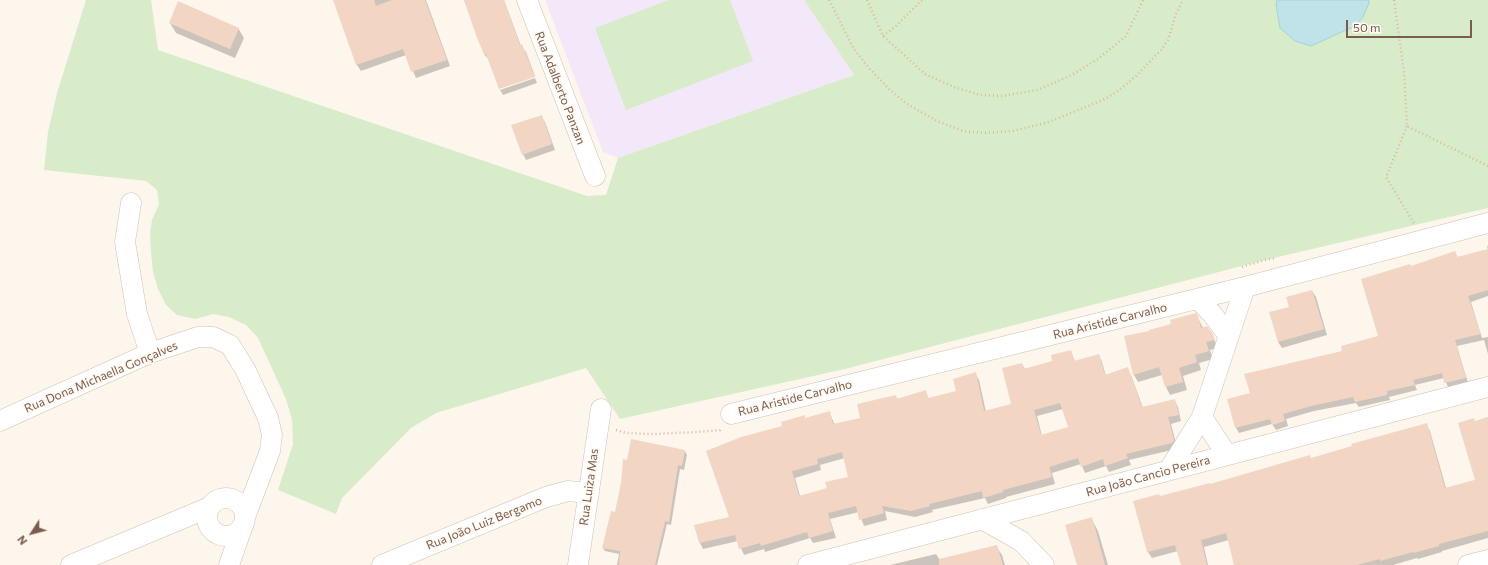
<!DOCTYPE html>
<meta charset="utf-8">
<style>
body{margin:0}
#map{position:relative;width:1488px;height:565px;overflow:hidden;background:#fdf6ec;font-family:Commissioner,sans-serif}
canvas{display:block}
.north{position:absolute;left:12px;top:513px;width:40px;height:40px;-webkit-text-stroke:3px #fffaf3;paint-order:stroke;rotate:234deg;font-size:11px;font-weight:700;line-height:16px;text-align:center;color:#7a5c4d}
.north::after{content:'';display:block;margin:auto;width:14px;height:18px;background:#7a5c4d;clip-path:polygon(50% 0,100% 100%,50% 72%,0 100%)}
.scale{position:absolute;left:1346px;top:20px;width:126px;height:18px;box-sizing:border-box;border:2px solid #7a5c4d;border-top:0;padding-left:5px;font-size:12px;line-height:14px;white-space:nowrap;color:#7a5c4d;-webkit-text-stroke:3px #fffaf3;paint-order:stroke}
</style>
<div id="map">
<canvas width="1488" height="565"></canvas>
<div class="north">N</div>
<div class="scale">50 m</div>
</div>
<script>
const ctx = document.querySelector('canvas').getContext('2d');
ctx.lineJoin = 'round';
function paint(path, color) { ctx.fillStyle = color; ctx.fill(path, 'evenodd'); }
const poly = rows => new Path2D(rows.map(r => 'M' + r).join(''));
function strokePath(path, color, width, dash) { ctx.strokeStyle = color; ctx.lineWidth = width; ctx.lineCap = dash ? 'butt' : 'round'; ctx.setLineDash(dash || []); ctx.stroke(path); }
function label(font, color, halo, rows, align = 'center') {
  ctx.font = font + ' Commissioner,sans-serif'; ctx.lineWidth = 3.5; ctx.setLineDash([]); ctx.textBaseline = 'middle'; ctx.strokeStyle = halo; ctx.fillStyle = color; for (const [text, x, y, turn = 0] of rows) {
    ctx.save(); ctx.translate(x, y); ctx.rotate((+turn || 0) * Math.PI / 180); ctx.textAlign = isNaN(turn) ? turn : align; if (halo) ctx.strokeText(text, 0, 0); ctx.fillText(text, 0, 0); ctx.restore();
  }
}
const education = poly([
 [545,0,804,0,854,75,618,158,603,152]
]);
const green = poly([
 [86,0,151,0,158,50,587,196,606,195,618,158,854,75,804,0,1488,0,1488,208,1265,260,845,369,620,419,586,368,436,413,411,428,342,498,336,514,278,490,293,444,292,420,286,399,258,338,246,325,229,317,213,314,195,319,177,315,166,305,158,289,153,272,151,252,150,233,152,220,159,204,157,190,146,181,44,170,48,132,57,93],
 [669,0,730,0,753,61,626,110,595,28]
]);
const water = poly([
 [1277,0,1369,0,1369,3,1363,17,1355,26,1311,46,1295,41,1280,28,1276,5,1277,0]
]);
const shadow = poly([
 [334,0,426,0,450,66,416,78,406,55,361,71,357,65],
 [464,0,504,0,521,46,526,52,535,76,499,88,489,60,484,54,478,37],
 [170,23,238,28,244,38,235,58,176,33],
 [535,78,537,83,503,95,500,90],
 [541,116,545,122,555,150,526,160,523,154],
 [1487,246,1488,246,1488,296,1471,302,1482,338,1488,337,1488,354,1484,340,1457,346,1468,383,1448,387,1444,378,1415,385,1417,390,1389,397,1390,400,1359,407,1356,403,1314,411,1286,419,1288,426,1276,430,1272,424,1239,433,1236,428,1251,394,1343,351,1379,337,1411,267,1455,252,1458,258,1488,250],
 [1312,291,1316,297,1327,335,1282,348,1278,342,1290,308],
 [1197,316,1203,328,1212,335,1218,348,1210,350,1213,359,1199,363,1201,370,1183,376,1187,390,1170,395,1166,387,1162,375,1138,382,1134,375,1150,332],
 [1071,351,1075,362,1099,355,1102,362,1106,376,1127,369,1131,375,1143,408,1174,400,1178,407,1181,421,1171,424,1177,447,1176,449,1129,460,1131,465,1109,472,1106,466,1085,473,1081,464,1052,473,1055,484,1006,497,1006,498,988,504,985,498,932,510,933,512,915,517,885,511,887,520,864,526,859,512,830,519,836,538,813,543,810,538,765,552,764,549,744,555,738,541,703,549,700,543,695,526,730,518,783,426,804,417,806,419,829,412,835,425,861,419,895,396,897,399,925,391,929,399,957,391,975,373,979,380,986,412,1012,405,1022,364,1025,369,1054,362],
 [1063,409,1069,428,1042,436,1037,416],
 [845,458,850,477,828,489,800,496,795,478,821,470,820,465],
 [1488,417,1488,538,1442,551,1442,552,1418,559,1417,558,1393,565,1235,565,1229,540,1204,547,1208,565,1182,565,1178,551,1152,558,1148,552,1134,502,1160,497,1311,459,1426,424,1430,431,1446,488,1476,480,1475,422],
 [685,451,687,455,684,470,680,469,671,525,667,524,657,565,617,565,619,554,605,551,603,548,615,513,628,461],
 [1091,518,1098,531,1108,565,1078,565],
 [996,546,1002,555,1005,565,890,565,936,554,940,560]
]);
const building = poly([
 [333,0,374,0,376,6,392,0,425,0,447,60,411,72,403,49,356,65],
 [464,0,504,0,520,45,522,44,535,77,499,89,486,54,484,54,477,38],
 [178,1,239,28,230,49,169,23],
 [542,115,552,144,522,155,511,125],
 [1488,249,1488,290,1468,296,1481,334,1455,340,1466,378,1444,383,1442,373,1413,380,1415,385,1387,391,1387,395,1355,402,1353,397,1311,406,1283,414,1285,421,1272,425,1270,419,1235,428,1227,399,1250,393,1244,374,1342,351,1341,346,1378,336,1361,279,1410,264,1411,266,1455,251,1457,257],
 [1312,290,1324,329,1278,342,1269,312,1289,307,1286,297],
 [1196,313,1198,316,1201,328,1207,326,1213,334,1215,340,1206,342,1209,351,1195,355,1197,362,1179,368,1183,382,1165,387,1159,367,1133,375,1124,336,1149,331,1149,330,1171,324,1170,320],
 [1071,350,1074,361,1099,354,1105,375,1128,367,1142,407,1175,399,1179,415,1168,417,1174,440,1172,443,1126,454,1128,458,1105,466,1103,459,1081,467,1078,458,1049,467,1052,477,1003,490,1003,492,983,498,982,491,929,504,930,506,911,511,882,506,884,513,859,520,856,506,828,513,833,531,809,538,807,532,761,546,760,543,739,549,735,535,699,543,694,525,729,517,706,451,741,437,782,426,781,422,805,415,805,418,830,411,833,424,860,418,857,404,896,395,897,399,926,390,928,398,956,391,953,379,976,372,984,411,1011,404,1002,368,1022,363,1024,369,1052,361,1051,355],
 [1060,403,1068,427,1041,435,1034,410],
 [842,452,848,477,825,482,827,488,799,496,792,471,818,464,817,459],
 [1488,417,1488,531,1439,544,1439,546,1413,553,1413,552,1380,561,1380,559,1357,565,1234,565,1226,533,1201,540,1207,565,1181,565,1175,545,1147,552,1133,501,1159,494,1160,496,1210,483,1210,484,1310,455,1311,458,1352,446,1351,444,1427,423,1445,488,1475,480,1458,423,1474,418,1475,421],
 [631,439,685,450,682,466,678,465,669,522,665,521,655,565,619,565,620,551,602,548,611,511,615,512,621,483,623,459,627,460],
 [1092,517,1105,565,1077,565,1065,525],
 [997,545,1003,565,939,565,939,559]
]);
const path = poly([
 [829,0,854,49,869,68,889,89,907,104,937,121,963,131,984,133,1013,131,1049,122,1105,99,1118,91,1136,76,1161,50,1168,40,1176,14,1183,0],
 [867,0,883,36,925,74,954,87,980,95,1003,96,1037,90,1070,76,1098,59,1126,36,1143,0],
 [1394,0,1404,72,1407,126,1488,166],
 [883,36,896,26,922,0],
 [1407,126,1386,177,1415,225],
 [1242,267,1265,260,1276,258],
 [616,430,626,433,654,434,697,432,720,430,721,429]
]);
const street = poly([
 [527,0,595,176],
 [131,203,125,242,137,314,150,353],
 [1198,299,1213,315,1229,336],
 [731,414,1245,287,1488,223],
 [1202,417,1227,455],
 [0,421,150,353,198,337,213,337,230,345,245,369,268,418,272,435,270,451,245,517],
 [1169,470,1202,417,1245,287],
 '207 517a19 19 0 1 1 38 0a19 19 0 1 1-38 0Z',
 [982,519,1021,541,1044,565],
 [71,565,210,507],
 [229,565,243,525],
 [382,565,546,497,568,491,589,493],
 [578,565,601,409],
 [808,565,1488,387],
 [1468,565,1488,560]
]);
const streetNames = [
 ["Rua Adalberto Panzan",560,88,69],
 ["Rua Aristide Carvalho",1110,321,-14],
 ["Rua Dona Michaella Gonçalves",101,377,-23],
 ["Rua Aristide Carvalho",795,398,-14],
 ["Rua João Cancio Pereira",1148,476,-15],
 ["Rua Luiza Mas",589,487,-82],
 ["Rua João Luiz Bergamo",484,523,-22]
];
paint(education, '#f3e8fa');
paint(green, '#d8ecc9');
paint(water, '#bfe3e8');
strokePath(water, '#a5d3da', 1);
paint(shadow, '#0003');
paint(building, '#f3d5c3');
strokePath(street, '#d1beb0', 21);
strokePath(path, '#d9b8a5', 2.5, [1, 3]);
strokePath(street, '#fff', 20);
label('12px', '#7a5c4d', '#fffaf3', streetNames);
</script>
